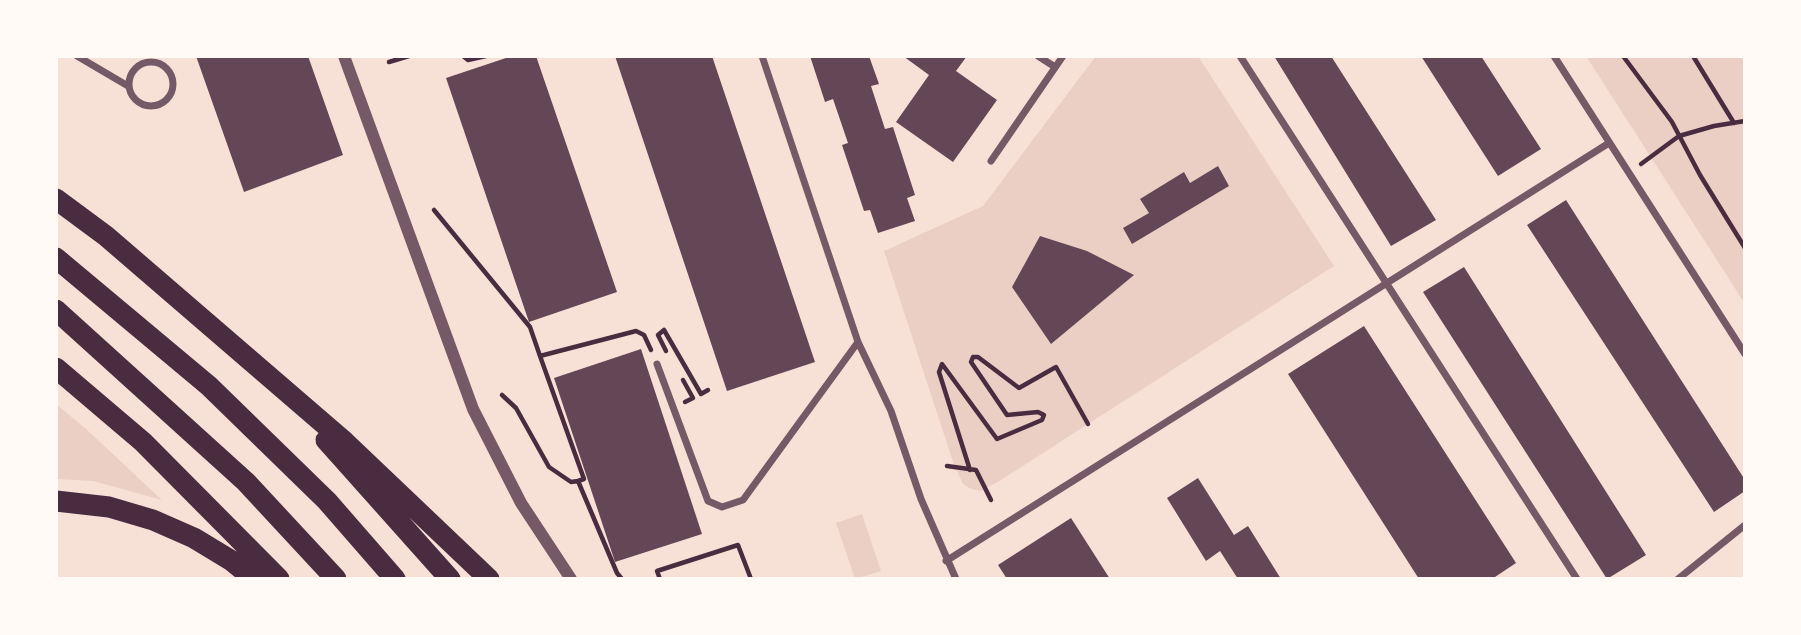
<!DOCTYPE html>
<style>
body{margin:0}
#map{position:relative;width:1801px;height:635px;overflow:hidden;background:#f7e1d7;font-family:"Archivo Narrow",sans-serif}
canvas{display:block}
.frame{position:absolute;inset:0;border:58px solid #fffaf5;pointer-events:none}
</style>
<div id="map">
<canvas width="1801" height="635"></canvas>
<div class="frame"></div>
</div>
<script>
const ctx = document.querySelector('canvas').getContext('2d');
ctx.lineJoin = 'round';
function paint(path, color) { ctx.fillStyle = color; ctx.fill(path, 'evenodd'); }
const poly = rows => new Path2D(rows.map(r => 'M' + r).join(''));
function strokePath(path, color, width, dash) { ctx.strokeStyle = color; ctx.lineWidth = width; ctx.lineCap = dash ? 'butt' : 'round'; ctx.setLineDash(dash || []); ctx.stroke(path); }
const green = poly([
 [1096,56,1198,56,1334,266,1001,480,981,491,971,489,963,484,954,465,884,251,983,206],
 [1586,56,1745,56,1745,304],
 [56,404,85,428,162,500,93,481,56,479],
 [862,514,881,571,855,579,836,523]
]);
const building = poly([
 [196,56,308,56,343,155,244,192],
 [512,56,536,56,617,292,529,322,446,78],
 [615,56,712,56,815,362,727,391],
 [810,56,869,56,879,84,871,86,885,129,893,127,915,195,907,198,915,221,878,233,870,210,864,211,842,145,848,143,833,99,825,102],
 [903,56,967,56,956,71,997,100,953,162,896,122,929,75],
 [1274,56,1331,56,1436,220,1391,246],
 [1421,56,1481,56,1541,149,1498,176],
 [1218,166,1229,186,1132,244,1123,228,1149,213,1140,199,1184,172,1190,183],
 [1566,200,1745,480,1745,491,1714,512,1527,225],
 [1040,236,1087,251,1134,275,1051,344,1012,287],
 [1464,267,1646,555,1607,579,1423,292],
 [1364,326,1516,563,1492,579,1419,579,1288,374],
 [641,349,702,534,615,562,554,378],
 [1198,478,1234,535,1248,526,1281,579,1238,579,1220,551,1206,561,1167,498],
 [1071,518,1110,579,1007,579,998,565]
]);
const path = poly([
 [463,56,468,60,486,56],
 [1623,56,1672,122,1700,175,1745,248],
 [1693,56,1734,123],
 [389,62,409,56],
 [1641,164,1679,136,1714,126,1745,121],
 [434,210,530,327,540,356,636,331,644,335,651,350],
 [666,351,658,335,664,330,701,394,708,390],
 [540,356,584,479,578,481],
 [683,380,693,398,685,402],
 [502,395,516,408,549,467,571,482,578,481,617,573,622,579],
 [947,466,976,470,991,500],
 [970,470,939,372,942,364,997,439,1042,420,1044,415,1038,412,1007,415,971,362,973,357,978,357,1019,388,1056,367,1088,424],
 [660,579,657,571,738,545,751,579]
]);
const minor = poly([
 [77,56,128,86],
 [762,56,858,342,891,411,921,499,956,579],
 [1038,56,1055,67],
 [1240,56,1577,579],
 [1554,56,1745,354],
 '129 84a22 22 0 1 1 44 0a22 22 0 1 1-44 0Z',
 [991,161,1063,56],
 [657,364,708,501,722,507,743,500,858,342],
 [946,561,1609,143],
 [1678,579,1745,525]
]);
const tertiary = poly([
 [344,56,473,409,521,503,571,579]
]);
const motorway = poly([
 [56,199,106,236,345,442,489,579],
 [56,258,209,386,327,501,395,579],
 [56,310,246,482,336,579],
 [56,368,143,442,279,579],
 [326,440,450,579],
 [56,501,109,507,153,520,194,538,232,561,254,579]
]);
paint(green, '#ebcfc5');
paint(building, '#644757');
strokePath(path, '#4a2c40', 4.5);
strokePath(minor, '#755966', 7);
strokePath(tertiary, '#755966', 12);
strokePath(motorway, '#4a2c40', 21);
</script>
